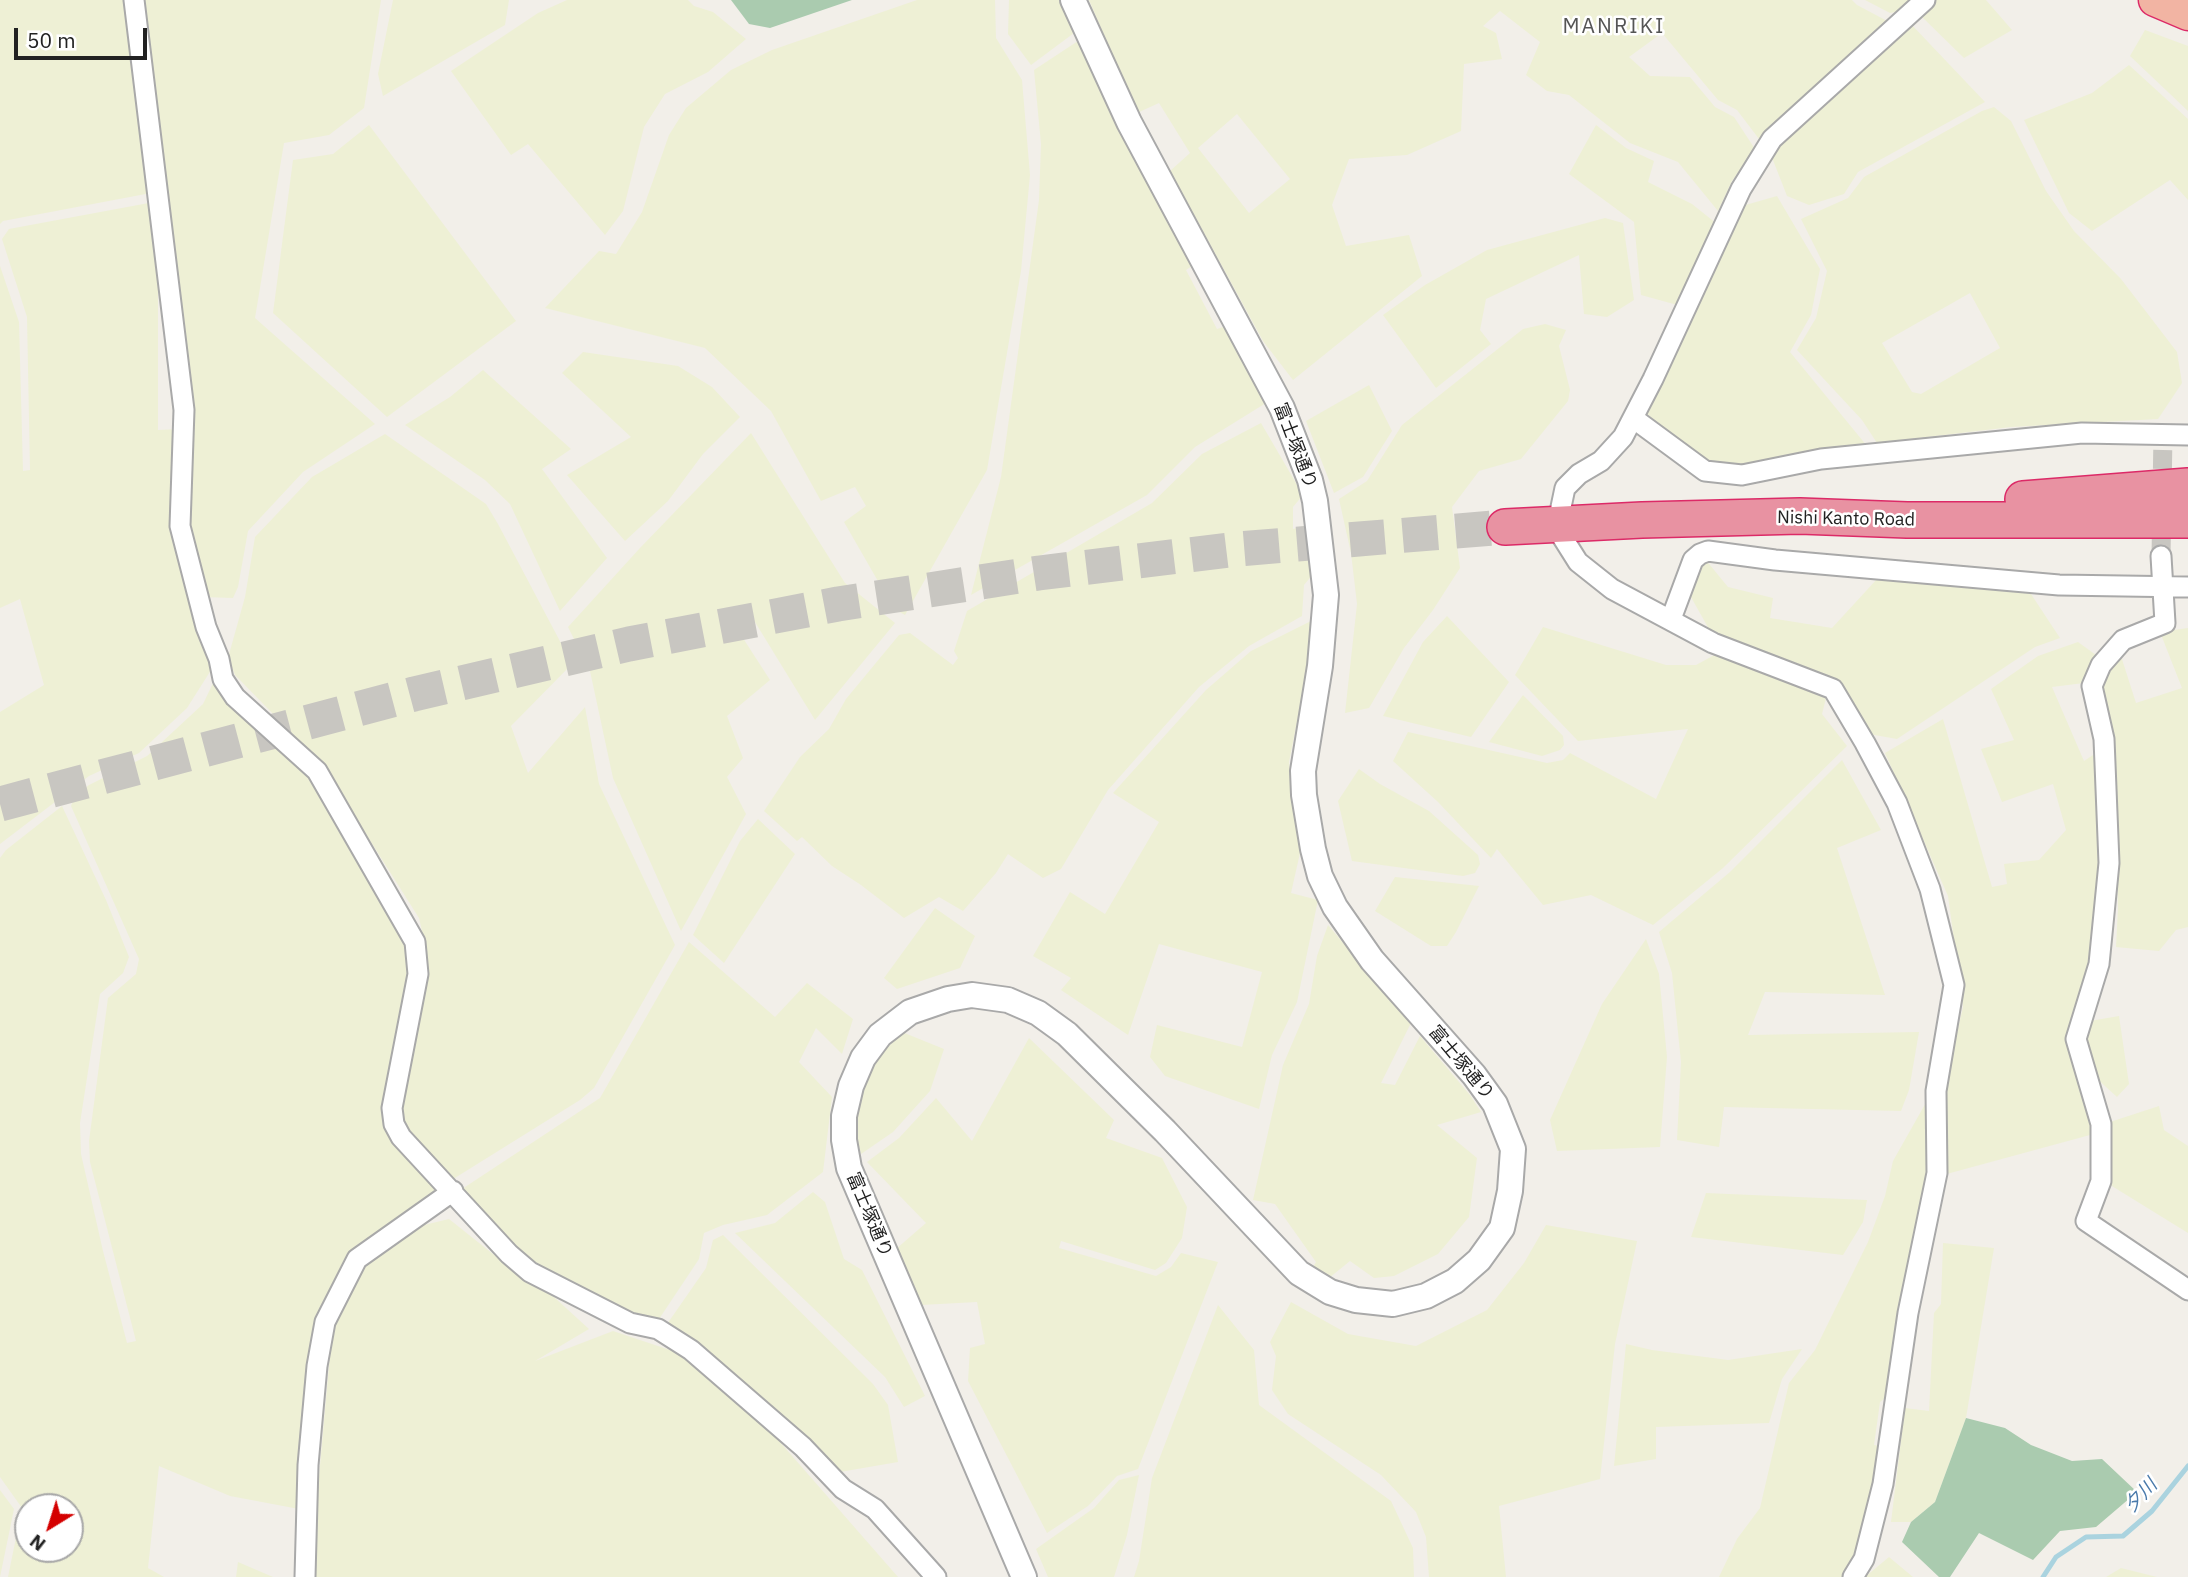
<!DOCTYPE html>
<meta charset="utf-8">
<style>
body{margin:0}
#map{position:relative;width:2188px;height:1577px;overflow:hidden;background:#f2efe9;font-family:"IBM Plex Sans",sans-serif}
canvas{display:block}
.north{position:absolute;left:14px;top:1493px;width:70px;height:70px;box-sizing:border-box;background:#fff;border:2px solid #a7a7a7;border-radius:50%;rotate:218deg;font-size:19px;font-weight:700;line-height:28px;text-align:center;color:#222}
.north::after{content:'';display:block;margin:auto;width:24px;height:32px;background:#d40000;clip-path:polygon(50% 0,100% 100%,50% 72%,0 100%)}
.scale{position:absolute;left:14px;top:28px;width:133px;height:32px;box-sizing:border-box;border:4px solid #222;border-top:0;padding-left:9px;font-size:21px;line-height:24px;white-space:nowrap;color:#222;-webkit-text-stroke:5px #fff;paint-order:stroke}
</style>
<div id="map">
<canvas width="2188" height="1577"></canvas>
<div class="north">N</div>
<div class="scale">50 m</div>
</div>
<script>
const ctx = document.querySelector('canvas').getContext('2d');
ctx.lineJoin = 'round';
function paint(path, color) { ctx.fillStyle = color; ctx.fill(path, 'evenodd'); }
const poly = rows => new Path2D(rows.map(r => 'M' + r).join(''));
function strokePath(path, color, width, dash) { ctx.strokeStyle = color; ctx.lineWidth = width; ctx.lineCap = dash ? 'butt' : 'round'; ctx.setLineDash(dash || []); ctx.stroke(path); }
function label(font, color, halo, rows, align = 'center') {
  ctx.font = font + ' "IBM Plex Sans","Noto Sans JP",sans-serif'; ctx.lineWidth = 5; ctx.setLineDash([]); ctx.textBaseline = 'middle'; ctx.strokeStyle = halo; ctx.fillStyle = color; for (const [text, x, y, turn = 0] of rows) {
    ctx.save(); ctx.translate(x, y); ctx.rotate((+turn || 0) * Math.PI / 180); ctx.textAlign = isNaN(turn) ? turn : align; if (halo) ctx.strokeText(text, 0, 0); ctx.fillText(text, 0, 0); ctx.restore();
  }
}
const farmland = poly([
 [0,0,129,0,151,193,3,221,0,224],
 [141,0,381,0,364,108,329,135,284,143,255,318,375,424,303,472,248,531,238,587,233,598,203,597,187,523],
 [393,0,509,0,505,25,383,96,378,74],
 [567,0,688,0,694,6,713,12,746,39,708,72,665,94,644,127,623,211,605,235,528,144,511,155,451,71,538,13],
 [917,0,995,0,996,38,1022,80,1030,175,1021,271,987,470,905,615,894,609,844,522,866,506,855,487,821,501,771,411,705,348,545,308,599,251,616,254,642,212,669,135,686,108,731,70,772,50],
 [1009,0,1059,0,1074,33,1031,65,1008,34],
 [1089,0,1852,0,1857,5,1891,23,1759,139,1737,110,1718,100,1662,33,1629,57,1650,76,1690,77,1715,107,1734,117,1755,149,1732,181,1718,211,1678,162,1630,143,1569,95,1547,91,1526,75,1540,42,1500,11,1483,26,1496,33,1502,59,1464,64,1461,131,1407,155,1349,159,1332,205,1346,246,1409,235,1422,276,1293,380,1263,341,1170,171,1190,153,1159,103,1137,113],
 [1237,114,1290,179,1249,213,1198,148],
 [1865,0,1916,0,1906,10,1890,13],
 [1936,0,1986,0,2012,30,1964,58,1921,16],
 [1910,23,1985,102,1858,172,1844,194,1809,205,1787,196,1771,155,1784,136],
 [2145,30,2188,46,2188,111,2130,56],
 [1078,41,1109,105,1195,264,1186,270,1217,329,1226,326,1266,403,1195,447,1147,495,971,595,1001,477,1039,200,1041,144,1034,70],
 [2129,65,2188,119,2188,200,2170,180,2092,231,2069,213,2024,120,2092,93],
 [1994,107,2011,121,2046,191,2074,231,2121,279,2177,352,2182,383,2158,419,2011,427,1877,443,1862,420,1797,350,1816,318,1827,271,1801,219,1848,198,1864,177,1982,111],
 [1970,293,2000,348,1921,394,1912,392,1882,343],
 [369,125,516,321,387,417,273,313,293,160,333,154],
 [1596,125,1626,148,1654,161,1648,182,1692,204,1717,224,1681,306,1641,295,1634,222,1569,174],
 [1777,196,1820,269,1811,315,1790,352,1867,446,1744,467,1710,462,1644,412,1742,206],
 [154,202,158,260,158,430,180,429,175,487,213,667,187,708,139,753,89,776,0,844,0,712,44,685,20,599,0,608,0,266,19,322,23,471,30,470,27,317,2,239,9,229],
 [1605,218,1623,223,1634,300,1607,317,1584,314,1579,255,1486,299,1480,330,1491,344,1436,388,1383,315,1425,285,1487,250],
 [1545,324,1566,330,1559,346,1570,390,1568,401,1521,459,1479,471,1452,507,1460,568,1433,610,1404,648,1369,708,1345,713,1357,604,1351,553,1339,499,1367,481,1402,425,1523,329],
 [583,352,678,366,712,387,740,417,703,454,668,501,625,541,567,475,631,437,562,373],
 [483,370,571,449,542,469,607,558,560,611,510,504,485,480,405,425,450,397],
 [1369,385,1392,431,1363,477,1334,493,1306,421],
 [1261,423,1303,495,1293,507,1293,529,1309,525,1314,573,1304,585,1302,616,1249,646,1199,687,1108,790,1061,869,1043,878,1008,854,996,873,963,911,939,897,904,918,861,885,832,866,802,837,797,841,764,811,800,757,829,729,846,699,899,635,910,633,953,665,958,658,954,651,967,611,1152,503,1202,454],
 [751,433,845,583,895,623,815,720,747,609,730,618,770,680,727,716,743,758,727,777,746,814,681,931,613,778,590,671,568,627,640,548],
 [385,434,486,504,498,524,572,664,511,726,528,773,585,707,599,784,675,945,594,1088,580,1100,450,1181,402,1130,395,1104,427,953,419,918,321,763,235,675,228,658,245,597,255,537,312,477],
 [1705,559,1728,587,1773,598,1770,618,1832,628,1877,579,2029,591,2060,638,2035,647,1897,739,1869,734,1836,682,1714,638,1687,590,1697,565],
 [1447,616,1509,682,1471,737,1383,716,1423,642],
 [1311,621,1310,656,1289,762,1300,853,1291,893,1318,900,1297,1002,1272,1055,1259,1109,1165,1076,1150,1057,1157,1025,1242,1047,1262,972,1159,944,1128,1035,1061,990,1071,978,1033,956,1070,892,1105,914,1159,822,1113,793,1206,690,1251,651],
 [1543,627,1666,665,1696,665,1720,652,1827,694,1822,714,1847,746,1723,868,1653,925,1591,895,1543,905,1497,849,1491,858,1438,802,1393,761,1408,732,1547,763,1563,760,1570,753,1656,799,1688,729,1578,741,1515,675],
 [2188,628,2188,927,2176,930,2159,951,2116,947,2118,908,2114,771,2099,687,2120,653,2136,703,2182,688,2160,632],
 [2078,642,2096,655,2084,683,2052,687,2084,761,2099,751,2100,833,2095,961,2071,1025,2090,1108,2090,1135,1943,1175,1942,1097,1963,1007,1948,896,1885,753,1943,719,1992,887,2007,884,2004,864,2039,860,2066,830,2053,784,2002,802,1981,749,2014,740,1991,689,2038,656],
 [216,677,313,773,409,943,413,970,386,1125,441,1190,352,1256,319,1321,299,1509,230,1496,159,1466,148,1568,164,1577,8,1577,22,1508,0,1477,0,858,6,850,62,806,106,900,129,957,123,973,100,994,80,1123,81,1154,103,1251,127,1343,136,1341,90,1162,89,1141,108,998,136,974,139,959,71,806,75,796,89,785,147,756,203,704],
 [28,1507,70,1507,70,1549,28,1549],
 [1523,695,1563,736,1564,745,1560,750,1542,756,1489,742],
 [1842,760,1881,830,1837,848,1885,995,1765,992,1748,1035,1919,1032,1909,1090,1901,1111,1724,1107,1719,1147,1677,1140,1681,1062,1672,973,1659,932,1730,872],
 [1359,769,1380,784,1429,811,1478,855,1480,864,1475,873,1463,876,1352,861,1338,801],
 [758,819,795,854,724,963,693,935,740,841],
 [1395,877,1479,886,1456,932,1447,946,1431,946,1375,911],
 [935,908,975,936,960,968,897,989,884,978],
 [1328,925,1411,1023,1381,1083,1395,1085,1420,1036,1470,1095,1481,1112,1437,1125,1477,1158,1469,1217,1438,1254,1394,1276,1374,1278,1350,1261,1329,1278,1313,1267,1316,1262,1275,1204,1253,1200,1283,1065,1309,1004,1317,956],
 [1646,939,1659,974,1667,1057,1660,1147,1557,1151,1550,1120,1602,1004],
 [689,942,775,1017,807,983,853,1019,842,1054,816,1028,799,1062,832,1097,823,1172,767,1215,723,1225,704,1233,699,1259,659,1319,648,1322,534,1270,459,1191,600,1098],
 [2119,1016,2129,1084,2117,1097,2094,1076,2082,1047,2090,1021],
 [902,1032,944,1049,930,1091,893,1132,861,1154,854,1127,858,1098,874,1062],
 [1029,1038,1114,1120,1106,1138,1162,1158,1187,1207,1182,1238,1166,1263,1155,1270,1061,1241,1059,1248,1156,1276,1171,1267,1181,1253,1218,1262,1138,1469,1117,1476,1088,1506,1047,1533,968,1381,970,1348,985,1344,977,1302,921,1305,896,1249,926,1223,867,1162,899,1138,936,1098,972,1141],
 [1928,1099,1931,1162,1891,1393,1880,1402,1874,1445,1881,1446,1864,1538,1844,1577,1719,1577,1737,1539,1760,1508,1789,1383,1815,1350,1868,1242,1885,1196,1893,1161],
 [2159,1106,2164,1130,2188,1146,2188,1233,2107,1183,2107,1123],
 [813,1192,825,1202,844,1259,862,1270,925,1396,904,1407,885,1377,735,1233,775,1223],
 [1706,1193,1867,1200,1863,1222,1843,1255,1691,1237],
 [449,1219,498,1258,543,1287,589,1329,535,1361,613,1331,676,1352,765,1425,898,1577,315,1577,317,1499,333,1321,366,1259,420,1226],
 [1546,1225,1637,1241,1615,1344,1600,1479,1499,1506,1506,1577,1429,1577,1426,1537,1416,1512,1381,1475,1288,1414,1272,1390,1276,1356,1270,1342,1291,1302,1348,1334,1416,1346,1487,1310,1524,1263],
 [723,1235,873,1384,888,1405,898,1462,840,1472,665,1327,706,1268,713,1240],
 [1943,1243,1994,1248,1966,1418,1935,1502,1911,1522,1891,1522,1905,1408,1929,1411,1934,1313,1941,1304],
 [1218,1305,1254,1350,1259,1405,1391,1501,1413,1548,1414,1577,1134,1577,1139,1561,1152,1478],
 [1626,1344,1652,1350,1728,1360,1802,1349,1782,1379,1769,1423,1656,1427,1656,1459,1614,1466],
 [1139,1475,1127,1535,1114,1577,1048,1577,1036,1549,1094,1508,1119,1480],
 [0,1490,14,1509,0,1577],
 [1889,1557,1913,1577,1865,1577],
 [238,1562,273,1577,236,1577],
 [2121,1568,2157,1577,2106,1577]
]);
const cemetery = poly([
 [731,0,852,0,770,28,749,24],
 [1966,1418,2005,1428,2031,1445,2072,1461,2102,1459,2137,1492,2096,1527,2060,1531,2033,1560,1979,1533,1950,1577,1939,1577,1902,1542,1911,1522,1935,1502]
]);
const stream = poly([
 [2043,1577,2056,1557,2086,1537,2123,1536,2152,1511,2188,1466]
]);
const minorTunnel = poly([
 [2161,556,2163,434]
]);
const motorwayTunnel = poly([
 [0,804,414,694,629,644,838,604,1039,573,1238,549,1505,527]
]);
const minor = poly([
 [134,0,184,410,180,526,206,627,219,659,223,679,235,697,317,771,415,942,418,974,392,1108,394,1124,401,1137,509,1254,530,1272,630,1323,658,1329,691,1350,803,1447,843,1489,875,1509,936,1577],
 [1633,418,1705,471,1742,475,1821,459,2082,433,2188,435],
 [1561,507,1565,488,1579,474,1601,461,1623,437,1653,379,1741,189,1772,139,1925,0],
 [1561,535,1578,562,1612,589,1713,643,1833,689,1865,743,1897,803,1930,889,1954,985,1936,1091,1937,1173,1908,1313,1883,1484,1864,1559,1853,1577],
 [2161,556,2165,623,2123,640,2101,665,2092,686,2104,739,2109,863,2099,964,2076,1039,2101,1124,2101,1181,2086,1221,2188,1290],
 [1671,619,1693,560,1700,554,1708,551,1775,560,2059,585,2188,587],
 [305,1577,308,1465,317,1366,325,1322,357,1259,453,1191]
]);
const tertiary = poly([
 [1024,1577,849,1168,844,1140,844,1116,851,1086,863,1058,880,1035,910,1012,948,999,972,995,1008,1000,1038,1013,1067,1034,1165,1131,1299,1273,1330,1292,1356,1300,1393,1304,1426,1296,1455,1281,1479,1260,1502,1228,1510,1191,1513,1149,1495,1104,1474,1075,1372,960,1335,907,1320,876,1313,849,1304,795,1303,771,1320,666,1326,595,1315,501,1310,480,1282,408,1129,122,1073,0]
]);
const trunk = poly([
 [2155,0,2188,14]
]);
const motorway = poly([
 [2023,499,2188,486],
 [1505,527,1642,520,1800,516,1907,520,2188,520]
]);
const streetNames = [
 ["富士塚通り",1295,446,69],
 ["Nishi Kanto Road",1846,519,1],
 ["富士塚通り",1461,1063,50],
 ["富士塚通り",869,1215,67]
];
const waterNames = [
 ["夕川",2141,1496,-47]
];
const quarterNames = [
 ["MANRIKI",1614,27]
];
paint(farmland, '#eef0d5');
paint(cemetery, '#aacbaf');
strokePath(stream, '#aad3df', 5);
strokePath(minorTunnel, '#c8c6c1', 19, [19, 10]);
strokePath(motorwayTunnel, '#c8c6c1', 35, [35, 18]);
strokePath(minor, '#a9a9a9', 23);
strokePath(tertiary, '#a9a9a9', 28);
strokePath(trunk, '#dc2a67', 35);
strokePath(motorway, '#dc2a67', 38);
strokePath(minor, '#fff', 19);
strokePath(tertiary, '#fff', 24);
strokePath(trunk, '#f2b4a3', 32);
strokePath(motorway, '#e892a2', 35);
label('18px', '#222', '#fff', streetNames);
label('italic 19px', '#4a7aab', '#fff', waterNames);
ctx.letterSpacing = '2px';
label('21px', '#555', '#fff', quarterNames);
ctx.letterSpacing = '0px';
</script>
